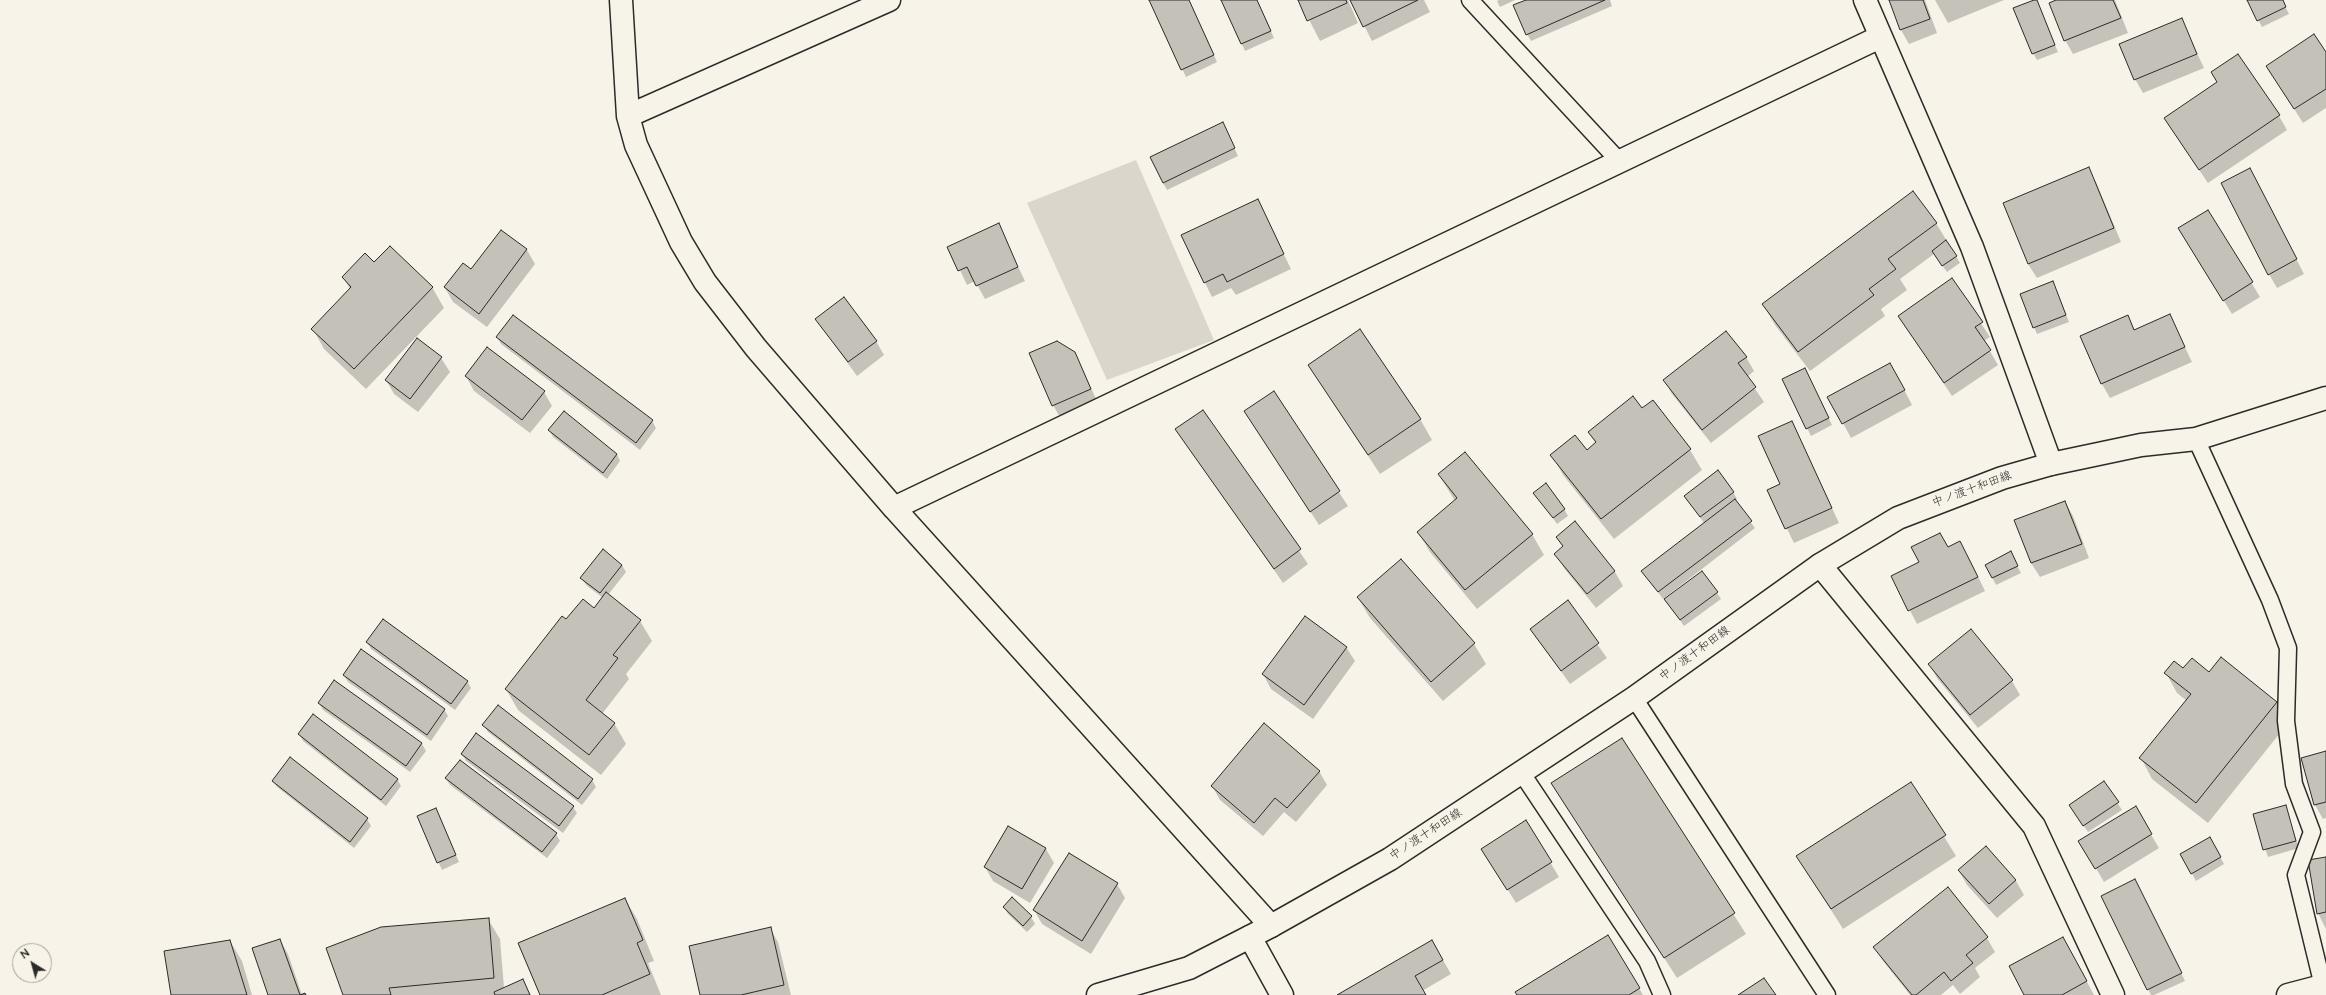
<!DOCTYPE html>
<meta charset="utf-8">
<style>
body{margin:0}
#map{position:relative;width:2326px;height:995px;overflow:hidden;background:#f7f3e8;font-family:"Architects Daughter",sans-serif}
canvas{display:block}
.north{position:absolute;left:12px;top:943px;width:40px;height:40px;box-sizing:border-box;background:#f7f3e8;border:1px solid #a5a39c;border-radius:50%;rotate:323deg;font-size:11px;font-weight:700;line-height:16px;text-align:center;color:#2b2b2b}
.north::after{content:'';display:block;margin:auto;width:14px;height:18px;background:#2b2b2b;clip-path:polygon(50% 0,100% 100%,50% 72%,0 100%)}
</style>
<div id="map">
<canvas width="2326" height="995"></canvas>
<div class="north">N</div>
</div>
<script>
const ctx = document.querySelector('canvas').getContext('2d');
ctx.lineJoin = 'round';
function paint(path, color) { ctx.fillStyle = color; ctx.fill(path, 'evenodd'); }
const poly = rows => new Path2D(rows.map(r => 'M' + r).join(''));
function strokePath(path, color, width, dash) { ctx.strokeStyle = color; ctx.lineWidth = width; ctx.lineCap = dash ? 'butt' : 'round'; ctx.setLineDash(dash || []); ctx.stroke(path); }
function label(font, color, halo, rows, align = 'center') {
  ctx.font = font + ' "Architects Daughter","Klee One",sans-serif'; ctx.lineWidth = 3.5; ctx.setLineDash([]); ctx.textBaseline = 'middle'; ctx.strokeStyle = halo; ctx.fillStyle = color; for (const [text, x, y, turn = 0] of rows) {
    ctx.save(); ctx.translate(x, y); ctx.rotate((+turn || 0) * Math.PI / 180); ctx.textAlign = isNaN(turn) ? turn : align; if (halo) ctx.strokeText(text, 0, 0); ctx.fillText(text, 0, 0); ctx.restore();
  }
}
const green = poly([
 [1136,160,1214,340,1107,380,1027,203]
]);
const shadow = poly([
 [1150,0,1189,0,1217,62,1186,77],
 [1222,0,1257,0,1274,38,1245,51],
 [1299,0,1348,0,1358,23,1320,41],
 [1351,0,1424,0,1430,12,1372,41],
 [1499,0,1515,0,1500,7,1497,1],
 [1528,0,1610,0,1612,6,1531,41,1527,34],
 [1890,0,1925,0,1937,33,1909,44,1901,30],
 [1935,0,2004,0,1948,23],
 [2036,0,2058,52,2037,60,2033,53],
 [2058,0,2115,0,2128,33,2073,54,2065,40],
 [2248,0,2282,0,2289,14,2262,27],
 [2181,19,2204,68,2143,93,2135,79],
 [2326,54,2326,108,2303,123,2276,80],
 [2279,116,2287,130,2208,183,2165,119],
 [1226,130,1238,156,1167,190,1163,183],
 [2088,168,2096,182,2121,242,2037,278,2028,264],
 [2250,169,2304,274,2277,288,2269,274],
 [1257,200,1291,269,1236,295,1231,288,1212,297,1182,236],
 [2208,211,2260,297,2232,314,2188,242],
 [1936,223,1960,263,1947,272,1934,254,1900,279,1907,290,1881,309,1885,316,1810,371,1775,325,1763,304],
 [998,225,1025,281,985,299,975,281,967,285,949,247],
 [502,231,527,250,535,264,487,327,453,302,445,288,471,271],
 [374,264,432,287,444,308,366,389,324,349,313,329,350,289,343,277],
 [1952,279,1990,337,1984,341,1998,365,1952,396,1899,316],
 [2053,282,2069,322,2037,334,2034,327],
 [513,316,652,421,656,428,640,450,501,344,497,337],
 [2127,316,2135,330,2170,316,2192,362,2110,398,2102,384],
 [816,319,876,341,884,355,857,376],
 [1074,352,1098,403,1061,419,1053,405],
 [1746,357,1754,371,1747,377,1764,402,1711,443,1672,394,1664,380],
 [441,358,450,372,418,412,394,394,386,380],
 [1309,366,1420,419,1432,440,1380,474],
 [466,376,544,392,552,406,530,433,474,391],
 [1808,376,1832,425,1811,436,1783,380],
 [1898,378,1912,405,1851,438,1829,397],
 [1273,392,1348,506,1319,525,1245,411],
 [1652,401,1690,450,1702,470,1614,539,1563,475,1552,455,1587,451,1596,444,1589,432,1642,410],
 [1203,411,1308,564,1283,583,1177,429],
 [1792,422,1839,523,1794,543,1768,490,1781,484],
 [549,430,617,454,620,461,607,479,553,437],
 [1439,475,1532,534,1544,555,1477,609,1430,552,1418,532,1455,501],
 [1733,492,1737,499,1735,501,1755,528,1663,599,1642,571,1704,523,1685,496],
 [1535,493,1564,509,1568,516,1557,524],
 [2065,502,2073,516,2089,558,2040,577,2031,563,2016,521],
 [1575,523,1615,572,1623,586,1596,608,1564,568,1556,554,1563,548,1557,537],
 [1948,548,1968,556,1985,591,1917,624,1892,576],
 [2014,560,2021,573,1996,585,1986,565],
 [622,565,626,572,608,595,640,621,652,641,626,674,629,679,602,714,614,723,626,744,601,775,518,710,506,689,567,620,594,609,603,598,586,585,582,578],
 [1717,593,1721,599,1684,626,1670,606],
 [1358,598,1474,644,1486,664,1443,701,1370,618],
 [1567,602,1607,658,1570,684,1531,629],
 [367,642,467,681,471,688,455,710,371,649],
 [1346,647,1355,661,1313,719,1271,689,1263,674],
 [1929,664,2012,681,2020,695,1978,728,1937,678],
 [2183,670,2209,673,2276,702,2288,723,2208,823,2152,779,2141,758,2187,701,2177,693,2166,673],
 [344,675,444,709,448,716,431,741,348,682],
 [335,682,422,744,426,751,410,772,323,710,319,703],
 [484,725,592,780,596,787,582,805,488,732],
 [299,734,397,779,401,786,386,806,303,741],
 [1622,739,1746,934,1677,978,1553,784],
 [2326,752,2326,818,2323,819,2315,805,2302,759],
 [462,754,573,807,577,813,563,833,466,761],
 [291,758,367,819,371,826,354,848,277,787,273,781],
 [1319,771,1327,785,1296,822,1284,812,1263,836,1220,800,1212,786],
 [446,779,556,834,560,841,547,858,450,785],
 [2104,782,2122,810,2088,832,2074,812],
 [1911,783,1956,856,1843,929,1797,856],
 [2285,806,2299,848,2268,857,2254,815],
 [2135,808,2159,848,2104,882,2080,841],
 [436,810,459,862,442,870,418,817],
 [1526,822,1559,877,1516,903,1491,863],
 [2210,838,2224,864,2196,881,2181,854],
 [1985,847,2016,881,2024,895,1997,918,1967,885,1959,871],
 [1046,849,1054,863,1030,903,993,881,985,867],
 [2326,858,2326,929,2318,913],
 [1117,884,1125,898,1091,954,1042,924,1034,910],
 [2139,887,2185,981,2154,995,2151,995,2148,989],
 [625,899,637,919,654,961,648,963,661,995,541,995],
 [1004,907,1031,917,1035,924,1027,932,1008,914],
 [488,919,500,939,504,988,522,980,531,995,344,995],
 [770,928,778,942,791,995,701,995],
 [1608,936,1643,995,1518,995],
 [1987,938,1995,952,1975,968,1980,977,1960,994,1953,985,1941,995,1910,995,1883,961,1874,947],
 [280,940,288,954,302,995,306,995,269,995],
 [230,941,242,961,252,995,172,995],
 [1432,941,1451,974,1422,991,1425,995,1339,995],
 [2071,952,2094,995,2026,995]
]);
const building = poly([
 [1149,0,1189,0,1214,55,1181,70,1149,0],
 [1221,0,1257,0,1271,31,1241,44,1221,0],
 [1298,0,1346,0,1347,3,1307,21,1298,0],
 [1350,0,1418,0,1363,27,1350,0],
 [1526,0,1605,0,1526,35,1513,5,1526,0],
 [1889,0,1923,0,1930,19,1900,30,1889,0],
 [2034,0,2037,0,2055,45,2032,54,2013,8,2034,0],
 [2056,0,2113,0,2121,18,2064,41,2049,3,2056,0],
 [2247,0,2283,0,2286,7,2257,21,2247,0],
 [2182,18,2197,54,2134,80,2119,44,2182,18],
 [2314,34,2326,52,2326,89,2294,109,2266,66,2314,34],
 [2238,54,2280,115,2199,170,2164,118,2217,82,2211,72,2238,54],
 [1223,122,1235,148,1163,183,1150,157,1223,122],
 [2089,167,2114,228,2028,264,2003,203,2089,167],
 [2250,168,2297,259,2268,275,2221,183,2250,168],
 [1913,191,1937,223,1888,259,1896,269,1869,289,1874,295,1798,352,1762,304,1913,191],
 [1258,199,1284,254,1227,282,1223,274,1204,283,1181,235,1258,199],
 [2208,210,2253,282,2223,301,2178,228,2208,210],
 [999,223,1018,267,976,286,967,267,958,271,947,247,999,223],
 [501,230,527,249,479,314,444,287,463,263,471,269,501,230],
 [1946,240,1957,256,1942,266,1932,251,1946,240],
 [390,246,433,287,354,369,311,329,351,287,342,277,365,253,374,262,390,246],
 [1952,278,1983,322,1975,327,1991,350,1944,383,1898,316,1952,278],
 [2053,281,2066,315,2033,328,2020,294,2053,281],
 [844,297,877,341,848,362,815,319,844,297],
 [2170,314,2185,347,2101,384,2080,336,2128,315,2134,330,2170,314],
 [513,315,653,420,636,443,496,337,513,315],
 [1360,329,1421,419,1368,455,1308,365,1360,329],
 [1726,331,1747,357,1738,363,1756,387,1702,430,1663,380,1726,331],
 [417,338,442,357,410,399,385,380,417,338],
 [1057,341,1075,352,1091,389,1052,406,1029,353,1057,341],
 [487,347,545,391,522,420,465,376,487,347],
 [1890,363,1905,390,1842,424,1827,397,1890,363],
 [1805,368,1829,418,1806,429,1782,379,1805,368],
 [1274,391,1340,491,1310,512,1244,411,1274,391],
 [1633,396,1642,408,1653,400,1691,449,1601,519,1550,455,1575,435,1587,450,1596,442,1588,432,1633,396],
 [1203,410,1301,549,1274,569,1175,429,1203,410],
 [564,411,617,454,603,473,548,430,564,411],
 [1792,421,1832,508,1785,529,1767,490,1780,484,1758,436,1792,421],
 [1465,452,1533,534,1465,590,1417,532,1457,498,1438,474,1465,452],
 [1718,470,1734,492,1700,517,1684,496,1718,470],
 [1546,483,1565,509,1553,518,1533,493,1546,483],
 [1735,499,1752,521,1658,592,1641,571,1735,499],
 [2065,501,2082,544,2031,563,2014,520,2065,501],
 [1575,521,1615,571,1587,594,1554,554,1563,546,1556,537,1575,521],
 [1940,533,1948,547,1960,541,1978,577,1908,611,1891,576,1919,562,1911,547,1940,533],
 [603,549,622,565,600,593,580,578,603,549],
 [2011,551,2018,566,1992,578,1985,565,2011,551],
 [1401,559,1475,643,1431,682,1357,597,1401,559],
 [1702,571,1718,592,1680,620,1664,599,1702,571],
 [606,592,641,620,613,655,618,658,586,700,615,723,589,755,505,689,562,616,566,619,583,599,594,608,606,592],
 [1568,600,1599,643,1561,671,1530,629,1568,600],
 [1305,616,1347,647,1304,705,1262,674,1305,616],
 [383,619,468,681,451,704,366,642,383,619],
 [1971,629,2013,680,1970,715,1928,664,1971,629],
 [361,649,445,709,427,735,343,675,361,649],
 [2221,657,2277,702,2196,803,2139,758,2191,694,2164,673,2174,661,2183,668,2192,658,2209,672,2221,657],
 [334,680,422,743,406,766,318,703,334,680],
 [498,705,593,779,578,799,482,725,498,705],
 [313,714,398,779,381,800,298,734,313,714],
 [1264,723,1320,771,1287,808,1275,798,1254,823,1211,786,1264,723],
 [476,733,574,806,559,826,461,754,476,733],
 [1622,738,1735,913,1664,958,1551,783,1622,738],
 [2326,751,2326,802,2314,805,2301,758,2326,751],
 [290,757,368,818,350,842,272,781,290,757],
 [460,760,557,833,542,852,445,778,460,760],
 [2104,781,2119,802,2083,826,2069,805,2104,781],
 [1911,782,1946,835,1831,909,1796,856,1911,782],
 [2286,805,2296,841,2263,850,2253,814,2286,805],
 [2136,806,2152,834,2095,869,2078,841,2136,806],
 [436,808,456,855,437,863,417,816,436,808],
 [1526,820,1552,862,1507,890,1481,849,1526,820],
 [1008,826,1046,848,1022,889,984,867,1008,826],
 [2210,837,2221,857,2191,874,2180,854,2210,837],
 [1986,846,2016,880,1989,904,1958,870,1986,846],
 [1069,853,1118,883,1082,941,1033,910,1069,853],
 [2326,857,2326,912,2317,914,2308,860,2326,857],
 [2135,879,2182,973,2147,990,2101,896,2135,879],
 [1948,887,1988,937,1966,955,1973,963,1951,981,1944,972,1916,995,1912,995,1873,947,1948,887],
 [1012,897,1032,916,1023,926,1003,907,1012,897],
 [625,898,643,940,637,943,650,974,602,995,540,995,518,943,625,898],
 [489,918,494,978,389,988,391,995,343,995,326,948,381,927,489,918],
 [771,927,784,985,741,995,700,995,689,946,771,927],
 [1608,935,1640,988,1629,995,1517,995,1515,992,1608,935],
 [2063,937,2087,981,2062,995,2024,995,2009,966,2063,937],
 [280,939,300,995,305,993,306,995,268,995,252,948,280,939],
 [230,940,247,995,171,995,164,951,230,940],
 [1432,940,1443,960,1415,976,1426,995,1337,995,1432,940],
 [1764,978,1776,995,1738,995,1764,978],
 [523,979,530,995,495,995,494,992,523,979]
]);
const lane = poly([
 [1470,0,1620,162],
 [2196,439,2270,600,2288,648,2286,721,2294,784,2312,832,2296,875,2323,986],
 [1634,698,1827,995],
 [1521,772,1647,961,1662,995]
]);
const street = poly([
 [621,0,628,116,636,145,681,242,705,282,756,348,894,508,1271,926],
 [1865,0,1972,247,2051,464],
 [628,116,889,0],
 [894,508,1880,37],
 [1820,565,2034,826,2113,995],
 [1250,937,1282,995],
 [2288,995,2326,985]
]);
const secondary = poly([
 [1098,995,1189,968,1271,926,1390,859,1634,698,1820,565,1898,518,2002,478,2051,464,2141,445,2196,439,2326,398]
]);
const streetNames = [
 ["中ノ渡十和田線",1972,490,-20],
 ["中ノ渡十和田線",1695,654,-36],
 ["中ノ渡十和田線",1426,835,-33]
];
paint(green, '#dad6cc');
paint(shadow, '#0003');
paint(building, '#c4c1b9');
strokePath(building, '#2b2b2b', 1);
strokePath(lane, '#2b2b2b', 19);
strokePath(street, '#2b2b2b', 25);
strokePath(secondary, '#2b2b2b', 25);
strokePath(lane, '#f7f3e8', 16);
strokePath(street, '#f7f3e8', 22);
strokePath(secondary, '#f7f3e8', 22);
label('12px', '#2b2b2b', '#f7f3e8', streetNames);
</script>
